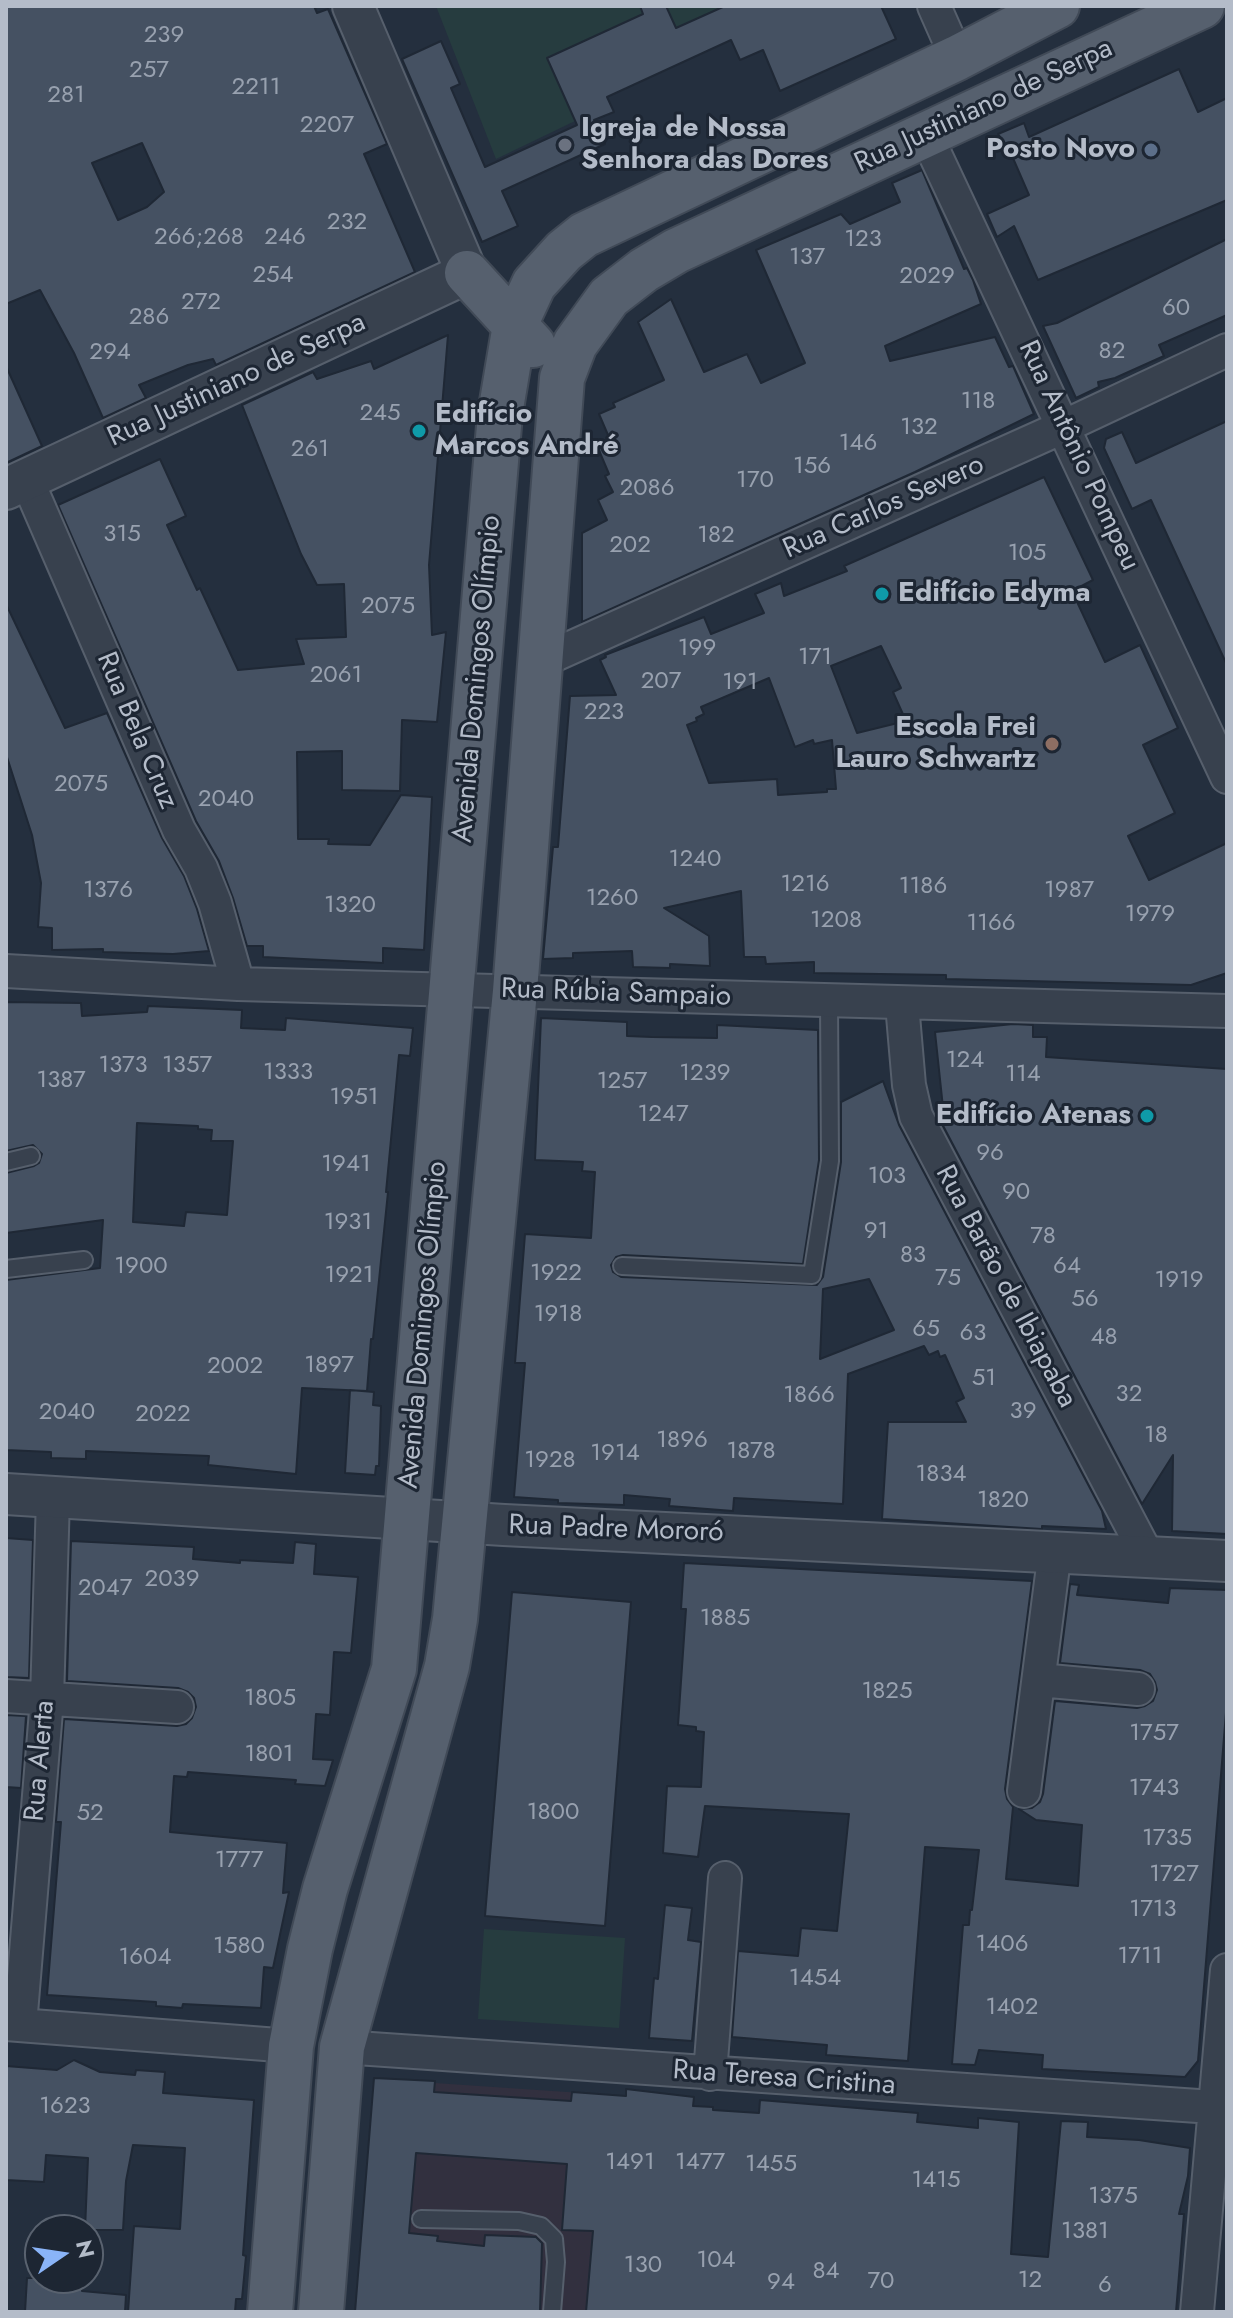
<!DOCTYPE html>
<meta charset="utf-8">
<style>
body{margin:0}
#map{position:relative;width:1233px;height:2318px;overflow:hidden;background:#242f3e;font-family:Jost,sans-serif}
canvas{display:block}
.frame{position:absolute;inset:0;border:8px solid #b4bcc9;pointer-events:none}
.north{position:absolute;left:24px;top:2214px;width:80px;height:80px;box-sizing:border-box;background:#1d2633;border:2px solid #59626f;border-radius:50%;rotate:77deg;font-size:22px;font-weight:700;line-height:32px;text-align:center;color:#b4bcc9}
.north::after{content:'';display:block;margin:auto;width:28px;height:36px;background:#8ab4f8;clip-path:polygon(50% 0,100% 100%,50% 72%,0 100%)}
</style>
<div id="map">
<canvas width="1233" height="2318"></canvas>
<div class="frame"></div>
<div class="north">N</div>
</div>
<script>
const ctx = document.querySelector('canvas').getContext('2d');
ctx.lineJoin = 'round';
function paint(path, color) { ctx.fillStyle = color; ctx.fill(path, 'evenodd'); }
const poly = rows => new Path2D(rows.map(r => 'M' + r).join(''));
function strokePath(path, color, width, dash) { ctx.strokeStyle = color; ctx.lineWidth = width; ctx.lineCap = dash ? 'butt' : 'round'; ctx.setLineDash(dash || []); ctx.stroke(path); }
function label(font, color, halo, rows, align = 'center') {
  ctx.font = font + ' Jost,sans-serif'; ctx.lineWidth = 6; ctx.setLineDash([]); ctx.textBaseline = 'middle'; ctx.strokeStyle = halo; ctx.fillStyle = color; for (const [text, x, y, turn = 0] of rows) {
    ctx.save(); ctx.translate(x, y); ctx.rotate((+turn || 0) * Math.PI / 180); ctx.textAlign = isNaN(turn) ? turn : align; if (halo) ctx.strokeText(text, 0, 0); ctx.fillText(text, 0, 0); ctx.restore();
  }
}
const medical = poly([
 [376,2079,626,2096,609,2312,356,2312]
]);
const green = poly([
 [436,6,640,6,643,14,547,58,575,121,496,159],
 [666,6,725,6,676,28],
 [484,1929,625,1938,619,2028,478,2019]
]);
const building = poly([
 [6,6,314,6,317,13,328,9,387,144,364,154,415,272,216,365,213,359,188,365,139,385,146,398,103,418,74,353,40,290,6,304,6,6],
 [142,143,164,192,147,207,118,220,92,163,142,143],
 [640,6,666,6,676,28,725,6,881,6,896,39,780,91,763,50,740,60,731,40,607,97,614,112,594,120,605,144,502,191,518,226,482,242,402,59,441,41,460,84,451,88,485,167,577,125,547,58,643,14,640,6],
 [1179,69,1198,112,1227,98,1227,200,1038,280,1014,226,997,237,987,214,1029,195,1009,149,998,134,1024,123,1029,137,1179,69],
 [922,170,964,269,967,268,973,280,981,304,885,346,890,361,995,337,1009,367,1013,366,1034,414,915,472,582,622,582,533,607,520,598,500,613,492,605,476,609,474,598,448,611,442,599,414,615,407,613,403,664,380,638,322,671,299,704,372,747,354,761,383,805,363,756,250,841,214,850,224,900,202,892,183,922,170],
 [1227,239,1227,315,1159,345,1164,356,1115,378,1098,382,1099,387,1076,398,1043,326,1057,323,1227,239],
 [448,335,429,565,432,635,446,632,437,722,402,720,400,791,342,790,342,751,297,752,298,839,329,839,328,844,370,845,401,795,432,797,424,950,383,948,383,963,263,957,263,946,247,946,233,898,219,861,196,821,58,505,160,459,186,516,167,525,197,590,200,588,238,670,304,664,296,639,346,637,344,584,317,585,301,554,242,405,313,372,317,379,371,361,374,369,448,335],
 [6,366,42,446,6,463,6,366],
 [1227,421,1227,665,1151,500,1132,509,1104,448,1106,439,1122,432,1136,463,1227,421],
 [1044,477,1093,580,1072,591,1105,662,1140,645,1178,728,1143,745,1175,813,1128,836,1149,880,1227,843,1227,973,1191,985,946,979,946,975,814,973,814,962,766,964,765,957,744,957,741,891,664,908,709,936,710,966,670,964,670,968,633,967,632,951,573,953,573,958,543,959,553,847,558,847,570,696,616,695,600,660,606,657,605,655,704,617,711,634,764,613,755,594,781,583,784,596,847,571,844,566,1044,477],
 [881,646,901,688,893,692,906,721,857,733,831,666,881,646],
 [769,678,795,747,813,740,814,744,832,740,836,789,827,789,827,792,778,795,777,779,709,783,687,725,697,721,696,718,704,714,701,707,769,678],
 [6,604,65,728,107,713,162,838,184,876,197,909,209,951,173,954,103,952,103,949,52,950,52,928,38,927,41,883,32,835,6,754,6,604],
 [6,1002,81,1003,82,1016,147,1012,148,1006,242,1010,241,1028,285,1030,286,1018,413,1028,410,1056,399,1055,386,1192,388,1192,373,1339,371,1339,367,1391,302,1388,296,1474,208,1465,209,1456,86,1451,86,1459,51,1458,51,1452,6,1450,6,1280,100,1268,103,1220,6,1233,6,1173,34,1166,39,1163,42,1154,33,1145,6,1151,6,1002],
 [137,1123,198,1126,198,1129,212,1130,211,1141,233,1141,227,1215,186,1212,184,1226,133,1222,137,1123],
 [541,1018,627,1022,627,1036,652,1037,717,1038,717,1025,818,1030,819,1160,803,1264,623,1255,616,1257,611,1265,613,1272,621,1277,817,1285,823,1277,841,1162,841,1102,883,1081,899,1125,1102,1511,1106,1529,1042,1526,1042,1529,882,1519,888,1422,966,1422,956,1402,964,1398,945,1355,940,1357,938,1351,929,1355,924,1346,848,1374,843,1504,734,1498,733,1511,669,1506,670,1499,624,1495,624,1505,558,1503,558,1500,514,1497,525,1363,515,1363,525,1234,591,1238,595,1172,582,1171,583,1162,535,1160,541,1018],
 [869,1279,894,1330,820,1359,823,1289,869,1279],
 [1013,1024,1033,1025,1033,1037,1047,1037,1046,1057,1227,1069,1227,1534,1172,1531,1173,1455,1142,1504,939,1118,944,1117,935,1032,1013,1024],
 [350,1390,374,1392,373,1405,381,1406,379,1466,376,1466,375,1475,345,1473,350,1390],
 [6,1538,33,1540,29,1678,6,1677,6,1538],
 [71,1541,194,1547,193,1559,240,1563,240,1560,293,1563,295,1542,316,1544,314,1574,358,1577,351,1653,334,1652,330,1715,316,1714,313,1759,333,1760,325,1786,295,1784,296,1780,188,1772,187,1777,174,1776,170,1832,287,1843,283,1893,289,1892,273,1968,264,1967,261,2008,183,2004,182,2008,156,2006,156,2002,47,1995,61,1822,56,1822,64,1719,177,1726,186,1724,192,1718,196,1707,194,1698,188,1692,178,1688,67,1681,71,1541],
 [684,1563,1032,1581,1005,1789,1007,1799,1013,1807,1006,1879,1078,1886,1082,1825,1036,1820,1019,1809,1032,1808,1040,1802,1043,1794,1055,1701,1137,1708,1145,1706,1153,1701,1157,1690,1155,1682,1150,1674,1140,1670,1060,1663,1070,1584,1079,1585,1077,1595,1168,1603,1170,1588,1227,1590,1227,1700,1198,2061,1185,2077,1042,2069,1043,2055,979,2050,975,2065,952,2064,963,1925,969,1925,970,1910,972,1910,979,1850,925,1847,908,2061,826,2055,827,2045,732,2037,738,1951,798,1956,801,1928,837,1931,849,1814,705,1806,698,1857,663,1853,667,1786,701,1787,704,1732,696,1731,696,1727,678,1725,686,1609,681,1609,684,1563],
 [512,1592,631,1602,605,1926,485,1916,512,1592],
 [6,1715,26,1716,21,1788,6,1787,6,1715],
 [665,1905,692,1908,688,1940,701,1942,692,2041,649,2038,654,1978,658,1979,665,1905],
 [74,2060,100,2072,135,2075,136,2070,165,2072,163,2093,254,2100,243,2255,246,2256,242,2299,236,2299,235,2312,128,2312,134,2226,180,2229,185,2148,133,2145,126,2181,123,2230,85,2230,88,2158,46,2155,44,2182,6,2180,6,2066,57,2070,74,2060],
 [374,2078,435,2081,434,2092,571,2101,572,2092,626,2096,626,2089,694,2097,693,2106,713,2107,713,2110,759,2113,760,2100,918,2113,917,2122,978,2128,978,2118,1019,2122,1011,2254,1048,2257,1061,2121,1088,2122,1087,2137,1139,2140,1190,2148,1188,2176,1179,2214,1184,2214,1176,2312,586,2312,593,2231,562,2230,567,2164,416,2153,409,2233,438,2236,437,2241,484,2246,485,2235,536,2237,542,2243,540,2312,355,2312,374,2078],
 [27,2278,82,2278,82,2291,126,2295,125,2312,25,2312,27,2278]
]);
const service = poly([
 [6,1162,31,1156],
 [622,1266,812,1275,830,1161,829,1001],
 [6,1269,84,1260],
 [421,2219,519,2221,541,2226,554,2239,556,2262,552,2312]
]);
const minor = poly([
 [934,6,957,58],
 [926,135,1227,777],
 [27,480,179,830,201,868,215,903,238,984],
 [539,662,1065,426,1227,350],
 [6,971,238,984,1227,1011],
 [902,1004,909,1085,916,1116,1148,1557],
 [1039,1680,1138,1689],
 [6,1696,177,1707],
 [1024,1791,1055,1551],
 [6,2024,291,2046],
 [20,2025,47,1699,53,1498],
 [342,2047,1227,2108],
 [710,2074,725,1878],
 [1197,2312,1227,1970]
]);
const tertiary = poly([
 [6,489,467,273,353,6],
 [6,1494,504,1525,1227,1561]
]);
const primary = poly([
 [467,273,533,345],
 [270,2312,291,2046,310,1949,325,1889,394,1669,500,414,515,325,534,284,564,251,584,235,957,58,1057,6],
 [321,2312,342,2047,447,1666,455,1619,515,991,562,378,575,344,609,297,644,270,676,251,1202,6]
]);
const markers = [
 [565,145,8,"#6b7280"],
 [1151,150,8,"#5c6f8a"],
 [419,431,8,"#0f9aa8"],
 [882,594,8,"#0f9aa8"],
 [1052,744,8,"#8d6e63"],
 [1147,1116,8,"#0f9aa8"]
];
const numberNames = [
 ["239",164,36],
 ["257",149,71],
 ["2211",256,88],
 ["281",66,96],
 ["2207",327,126],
 ["232",347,223],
 ["266;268",199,238],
 ["246",285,238],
 ["123",863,240],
 ["137",807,258],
 ["254",273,276],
 ["2029",927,277],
 ["272",201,303],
 ["60",1176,309],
 ["286",149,318],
 ["82",1112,352],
 ["294",110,353],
 ["118",978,402],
 ["245",380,414],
 ["132",919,428],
 ["146",858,444],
 ["261",310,450],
 ["156",812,467],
 ["170",755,481],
 ["2086",647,489],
 ["315",122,535],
 ["182",716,536],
 ["202",630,546],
 ["105",1027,554],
 ["2075",388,607],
 ["199",697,649],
 ["171",815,658],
 ["2061",336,676],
 ["207",661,682],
 ["191",740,683],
 ["223",604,713],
 ["2075",81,785],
 ["2040",226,800],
 ["1240",695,860],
 ["1216",805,885],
 ["1186",923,887],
 ["1376",108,891],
 ["1987",1069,891],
 ["1260",612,899],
 ["1320",350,906],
 ["1979",1150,915],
 ["1208",836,921],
 ["1166",991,924],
 ["124",965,1061],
 ["1373",123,1066],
 ["1357",187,1066],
 ["1333",288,1073],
 ["1239",705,1074],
 ["114",1023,1075],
 ["1387",61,1081],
 ["1257",622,1082],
 ["1951",354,1098],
 ["1247",663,1115],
 ["96",990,1154],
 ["1941",346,1165],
 ["103",887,1177],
 ["90",1016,1193],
 ["1931",348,1223],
 ["91",876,1232],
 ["78",1043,1237],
 ["83",913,1256],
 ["1900",141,1267],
 ["64",1067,1267],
 ["1922",556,1274],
 ["1921",349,1276],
 ["75",948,1279],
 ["1919",1179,1281],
 ["56",1085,1300],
 ["1918",558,1315],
 ["65",926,1330],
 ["63",973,1334],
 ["48",1104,1338],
 ["1897",329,1366],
 ["2002",235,1367],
 ["51",984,1379],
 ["32",1129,1395],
 ["1866",809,1396],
 ["39",1023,1412],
 ["2040",67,1413],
 ["2022",163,1415],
 ["18",1156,1436],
 ["1896",682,1441],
 ["1878",751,1452],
 ["1914",615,1454],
 ["1928",550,1461],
 ["1834",941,1475],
 ["1820",1003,1501],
 ["2039",172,1580],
 ["2047",105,1589],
 ["1885",725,1619],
 ["1825",887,1692],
 ["1805",270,1699],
 ["1757",1154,1734],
 ["1801",269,1755],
 ["1743",1154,1789],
 ["1800",553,1813],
 ["52",90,1814],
 ["1735",1167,1839],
 ["1777",239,1861],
 ["1727",1174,1875],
 ["1713",1153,1910],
 ["1406",1002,1945],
 ["1580",239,1947],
 ["1711",1140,1957],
 ["1604",145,1958],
 ["1454",815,1979],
 ["1402",1012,2008],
 ["1623",65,2107],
 ["1491",630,2163],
 ["1477",700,2163],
 ["1455",771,2165],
 ["1415",936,2181],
 ["1375",1113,2197],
 ["1381",1085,2232],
 ["104",716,2261],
 ["130",643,2266],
 ["84",826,2272],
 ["12",1030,2281],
 ["70",881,2282],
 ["94",781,2283],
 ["6",1105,2286]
];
const streetNames = [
 ["Rua Justiniano de Serpa",984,107,-25],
 ["Rua Justiniano de Serpa",237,381,-25],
 ["Rua Antônio Pompeu",1078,456,65],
 ["Rua Carlos Severo",884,508,-24],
 ["Avenida Domingos Olímpio",478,679,-85],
 ["Rua Bela Cruz",136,731,67],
 ["Rua Rúbia Sampaio",616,994,2],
 ["Rua Barão de Ibiapaba",1005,1287,62],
 ["Avenida Domingos Olímpio",424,1325,-85],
 ["Rua Padre Mororó",616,1530,2],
 ["Rua Alerta",41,1761,-85],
 ["Rua Teresa Cristina",784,2079,4]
];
const poiNames = [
 ["Igreja de Nossa",581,129],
 ["Senhora das Dores",581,161],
 ["Posto Novo",1135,150,"right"],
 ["Edifício",435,415],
 ["Marcos André",435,447],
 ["Edifício Edyma",898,594],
 ["Escola Frei",1036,728,"right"],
 ["Lauro Schwartz",1036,760,"right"],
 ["Edifício Atenas",1131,1116,"right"]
];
paint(medical, '#32303f');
paint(green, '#263c3f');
paint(building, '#455162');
strokePath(building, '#1f2835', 2);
strokePath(service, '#565f6c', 20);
strokePath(minor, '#565f6c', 36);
strokePath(tertiary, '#565f6c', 44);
strokePath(primary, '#414a57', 48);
strokePath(service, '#38414e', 16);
strokePath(minor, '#38414e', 32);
strokePath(tertiary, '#38414e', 40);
strokePath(primary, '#56606e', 44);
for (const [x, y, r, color] of markers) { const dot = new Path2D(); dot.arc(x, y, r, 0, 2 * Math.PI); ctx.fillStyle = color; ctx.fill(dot); strokePath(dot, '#1d2633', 3); }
label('24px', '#98a1af', null, numberNames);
label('28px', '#b4bcc9', '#1d2633', streetNames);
label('bold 28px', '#b4bcc9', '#1d2633', poiNames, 'left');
</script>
